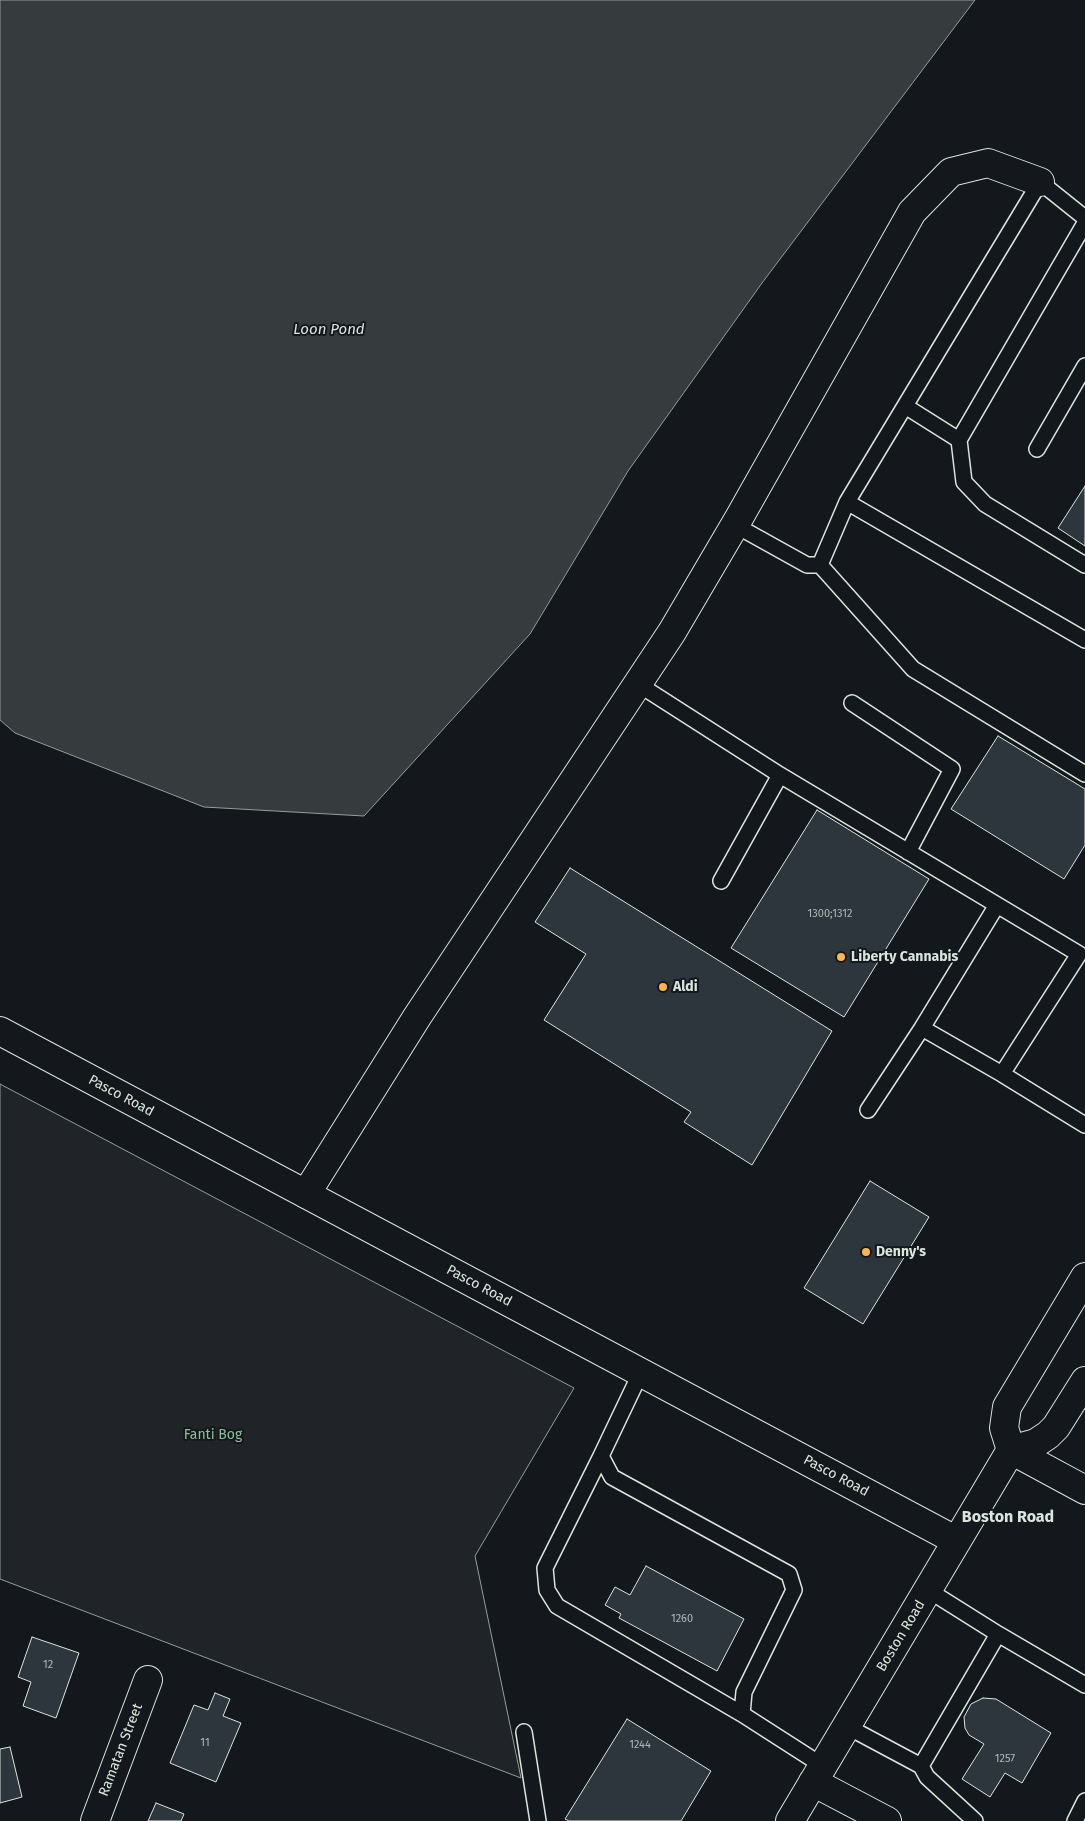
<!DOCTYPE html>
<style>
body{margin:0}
canvas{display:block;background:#14181c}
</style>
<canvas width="1085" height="1821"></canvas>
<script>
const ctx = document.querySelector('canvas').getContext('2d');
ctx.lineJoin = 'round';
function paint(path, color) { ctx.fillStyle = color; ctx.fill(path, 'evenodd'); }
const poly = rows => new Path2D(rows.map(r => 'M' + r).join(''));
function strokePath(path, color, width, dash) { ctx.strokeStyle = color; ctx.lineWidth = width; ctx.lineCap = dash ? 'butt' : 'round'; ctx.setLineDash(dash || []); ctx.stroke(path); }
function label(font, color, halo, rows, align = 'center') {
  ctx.font = font + ' "Fira Sans",sans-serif'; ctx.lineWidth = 4; ctx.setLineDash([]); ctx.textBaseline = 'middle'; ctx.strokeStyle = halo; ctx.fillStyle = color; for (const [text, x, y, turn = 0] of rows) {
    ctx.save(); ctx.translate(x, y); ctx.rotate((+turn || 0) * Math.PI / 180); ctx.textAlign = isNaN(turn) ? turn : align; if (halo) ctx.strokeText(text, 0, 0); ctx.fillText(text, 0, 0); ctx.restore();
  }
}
const green = poly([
 [0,1084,574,1388,475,1556,521,1778,0,1579,0,1084]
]);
const water = poly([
 [0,0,975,0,762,283,628,471,530,634,364,816,204,807,15,733,0,720,0,0]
]);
const building = poly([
 [1085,486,1085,546,1058,528,1085,486],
 [998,736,1085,789,1085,845,1064,879,951,809,998,736],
 [817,810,929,879,844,1017,731,948,817,810],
 [570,868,832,1031,752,1165,684,1122,691,1112,544,1020,586,954,535,922,570,868],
 [870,1181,929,1217,863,1324,804,1288,870,1181],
 [646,1566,744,1619,717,1671,619,1618,621,1614,605,1605,615,1587,630,1595,646,1566],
 [32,1637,79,1653,56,1718,23,1706,31,1682,18,1677,32,1637],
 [215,1693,230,1699,223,1716,241,1723,216,1782,170,1763,194,1705,208,1710,215,1693],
 [983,1698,996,1699,1051,1733,1022,1783,1005,1773,990,1797,962,1779,984,1744,969,1735,965,1728,964,1717,971,1704,983,1698],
 [627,1719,711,1771,681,1821,569,1821,565,1819,627,1719],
 [10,1747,22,1797,0,1803,0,1749,10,1747],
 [156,1803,184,1814,181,1821,148,1821,156,1803]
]);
const lane = poly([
 [1085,218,1040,182,847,502,1085,640],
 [905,406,959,440,1085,223],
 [959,440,964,482,985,504,1085,565],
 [1037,449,1085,366],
 [735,525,807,565,820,565,847,502],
 [820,565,913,669,1085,774],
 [638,684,780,775,1079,954,1002,1074,1085,1125],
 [852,703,952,769,908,852],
 [721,881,780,775],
 [922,1028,997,905],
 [868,1110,922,1028,1002,1074],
 [641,1372,601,1456,612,1477,789,1574,794,1590,744,1692,742,1714],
 [601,1456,545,1568,547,1590,557,1606,742,1714,823,1766],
 [928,1590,998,1634],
 [848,1727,921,1766,927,1777,975,1821],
 [524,1732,538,1821],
 [921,1766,998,1634,1085,1685],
 [1075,1821,1085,1801]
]);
const street = poly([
 [306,1194,417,1017,672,632,739,518,912,212,951,172,988,163,1040,182],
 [1011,1450,1085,1490],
 [813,1782,887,1821],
 [95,1821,148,1680]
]);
const primary = poly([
 [0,1031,957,1541],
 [1011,1450,1004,1428,1007,1407,1085,1277],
 [790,1821,1011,1450,1036,1443,1048,1435,1056,1427,1085,1381]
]);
const markers = [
 [841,957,5,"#ffb74d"],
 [663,987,5,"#ffb74d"],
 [866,1252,5,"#ffb74d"]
];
const numberNames = [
 ["1300;1312",830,914],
 ["1260",682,1619],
 ["12",48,1665],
 ["11",205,1743],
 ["1244",640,1745],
 ["1257",1005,1759]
];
const poiNames = [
 ["Liberty Cannabis",851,957],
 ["Aldi",673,987],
 ["Denny's",876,1252]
];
const streetNames = [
 ["Pasco Road",121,1096,28],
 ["Pasco Road",479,1286,28],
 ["Pasco Road",836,1476,28],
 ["Boston Road",901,1636,-59],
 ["Ramatan Street",121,1750,-69]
];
const parkNames = [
 ["Fanti Bog",213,1435]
];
const waterNames = [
 ["Loon Pond",329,330]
];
const quarterNames = [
 ["Boston Road",1008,1518]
];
paint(green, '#202428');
strokePath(green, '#939e99', 1);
paint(water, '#363b3e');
strokePath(water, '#939e99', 1);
paint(building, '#2c363c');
strokePath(building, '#d8e6dc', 1);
strokePath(lane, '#d8e6dc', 18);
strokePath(street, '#d8e6dc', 30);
strokePath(primary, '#d8e6dc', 30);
strokePath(lane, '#14181c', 15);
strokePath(street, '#14181c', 28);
strokePath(primary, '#14181c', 28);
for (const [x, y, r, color] of markers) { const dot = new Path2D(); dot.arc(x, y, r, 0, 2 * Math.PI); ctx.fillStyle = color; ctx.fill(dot); strokePath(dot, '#14181c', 2); }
label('11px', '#adbab4', null, numberNames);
label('bold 14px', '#d8e6dc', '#14181c', poiNames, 'left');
label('14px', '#d8e6dc', '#14181c', streetNames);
label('14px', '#8ac095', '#14181c', parkNames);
label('italic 15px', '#d8e6dc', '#14181c', waterNames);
label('bold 16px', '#d8e6dc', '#14181c', quarterNames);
</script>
